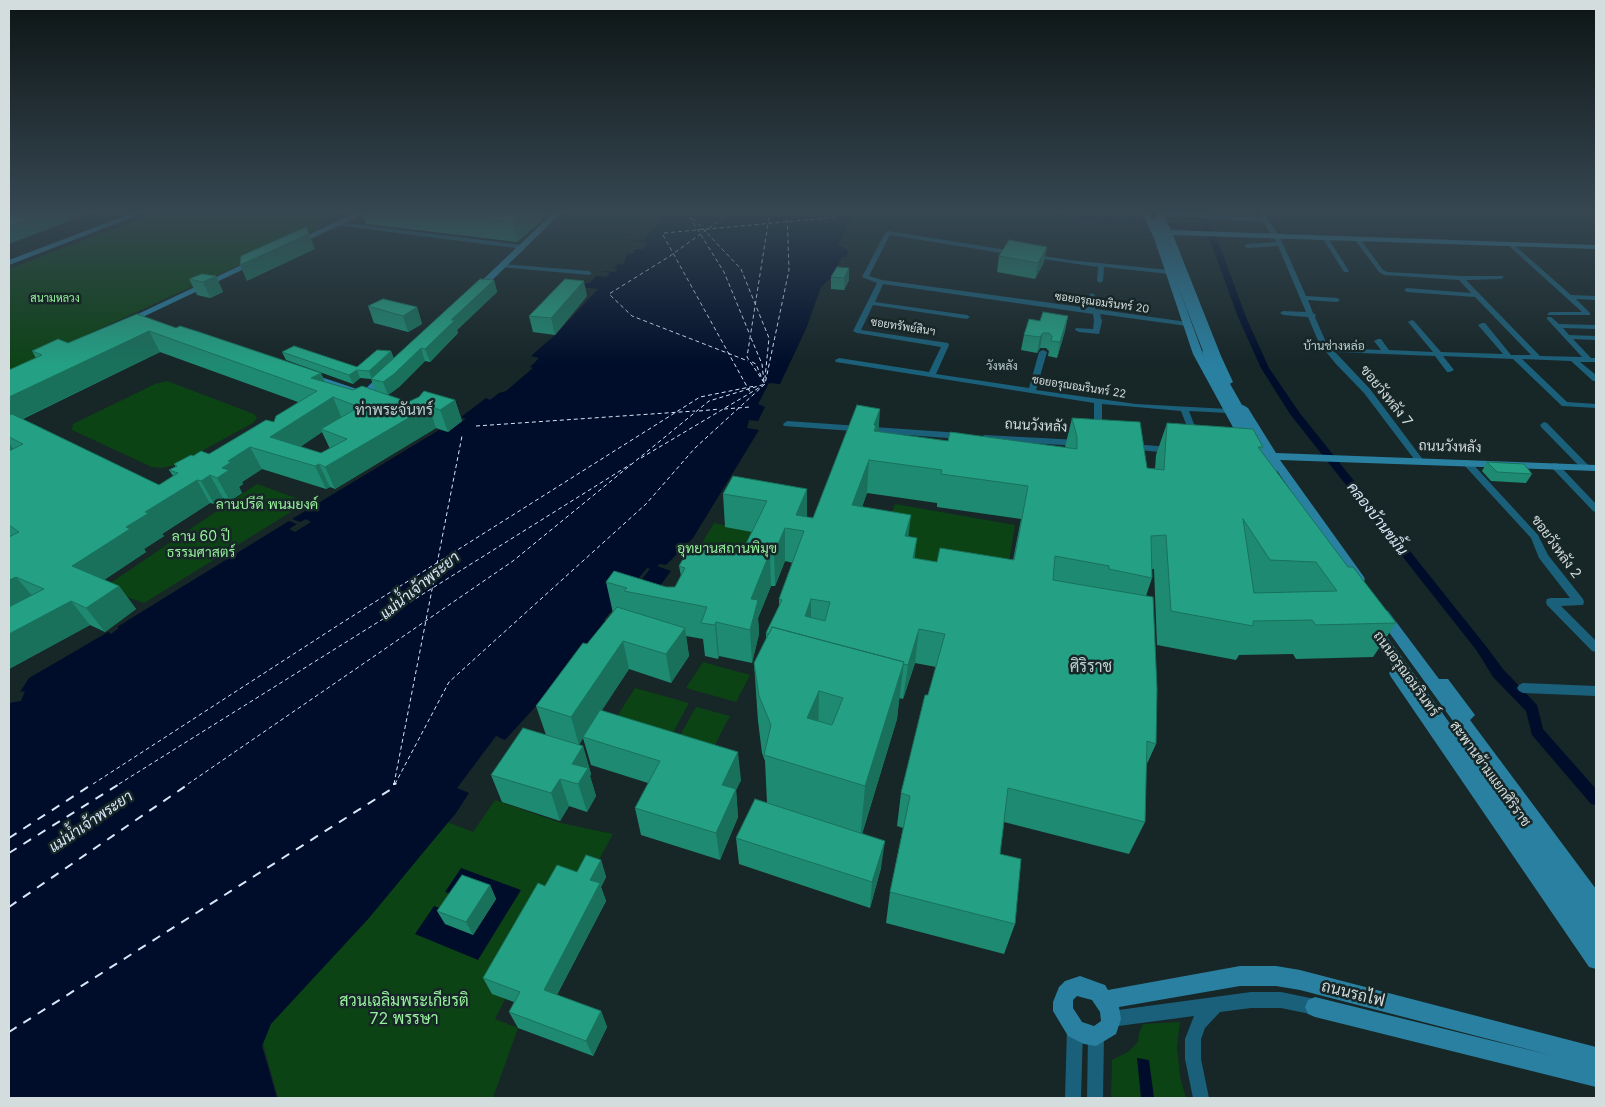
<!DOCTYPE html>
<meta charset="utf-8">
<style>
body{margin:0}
#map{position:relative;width:1605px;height:1107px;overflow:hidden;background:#172627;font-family:Inter,sans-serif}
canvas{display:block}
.frame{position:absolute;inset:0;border:10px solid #d4dddd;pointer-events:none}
</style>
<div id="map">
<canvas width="1605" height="1107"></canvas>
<div class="frame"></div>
</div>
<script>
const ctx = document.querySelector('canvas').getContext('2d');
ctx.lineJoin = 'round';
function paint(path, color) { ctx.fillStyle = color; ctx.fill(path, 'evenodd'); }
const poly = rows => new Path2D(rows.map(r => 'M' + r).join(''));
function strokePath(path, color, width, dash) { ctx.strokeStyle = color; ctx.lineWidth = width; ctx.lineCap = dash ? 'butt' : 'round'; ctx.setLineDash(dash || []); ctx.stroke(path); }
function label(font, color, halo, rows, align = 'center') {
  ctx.font = font + ' Inter,Sarabun,sans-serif'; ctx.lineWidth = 5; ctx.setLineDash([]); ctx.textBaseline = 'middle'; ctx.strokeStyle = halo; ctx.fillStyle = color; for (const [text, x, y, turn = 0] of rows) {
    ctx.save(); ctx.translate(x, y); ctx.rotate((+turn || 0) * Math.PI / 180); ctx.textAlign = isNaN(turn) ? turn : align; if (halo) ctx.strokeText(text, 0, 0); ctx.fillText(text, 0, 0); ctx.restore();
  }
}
const green = poly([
 [159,211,339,211,332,220,314,231,9,370,9,269],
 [167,381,254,414,257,418,253,423,176,465,162,468,152,467,72,430,73,424,77,422,155,384],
 [257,484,307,502,144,603,103,588],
 [895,504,1015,525,1005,587,876,563],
 [714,523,762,532,741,576,682,564,701,545],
 [703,662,750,675,736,702,686,688],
 [635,688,689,703,663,751,606,734],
 [696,707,730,716,705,764,670,753],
 [495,800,561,823,613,834,583,889,493,994,505,999,495,1019,518,1028,493,1098,278,1098,263,1043,271,1023,369,918,447,822,473,832],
 [1180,1022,1177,1046,1180,1077,1186,1098,1111,1098,1112,1060,1128,1052,1138,1042,1139,1033,1143,1024]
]);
const water = poly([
 [651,211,854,211,838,245,848,250,847,257,842,257,831,278,821,287,806,329,780,384,769,383,758,404,765,407,758,421,749,420,747,428,759,430,693,538,666,565,660,564,657,566,671,571,651,598,632,592,650,569,647,568,604,620,612,623,505,740,496,736,457,788,469,793,456,813,369,918,271,1024,262,1046,277,1098,9,1098,9,703,21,701,25,691,20,692,29,678,108,632,111,634,119,628,117,627,289,521,297,524,289,529,295,532,311,522,306,519,300,522,292,519,439,430,447,432,466,419,461,417,486,398,490,400,499,393,506,391,533,368,530,367,539,358,531,356,555,335,598,289,580,287,583,283,590,283,596,276,606,277,610,273,601,271,615,272,618,269,614,268,618,264,623,265,628,253,632,254,636,249,643,249,647,243,624,239],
 [461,868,521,890,478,960,415,934,434,906,452,912,445,924,473,934,462,898,445,892],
 [1137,1058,1149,1060,1154,1098,1141,1098]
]);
const pier = poly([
 [649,211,673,211,669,216,665,216,644,240,624,239]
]);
const canal = poly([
 [1056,211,1067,211,1081,216,1143,219,1204,227,1196,211,1202,211,1217,239,1246,317,1269,368,1299,412,1485,645,1503,669,1537,705,1543,729,1596,789,1596,805,1591,804,1532,735,1526,711,1493,677,1477,651,1290,414,1261,368,1238,317,1207,232,1143,223,1080,220,1056,211]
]);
const ferryFar1 = poly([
 [686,211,724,272,750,335],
 [727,211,723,218,670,256,609,294,632,316,748,361],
 [688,213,741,269,769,338,765,378],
 [664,233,838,217],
 [663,235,750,392],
 [751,338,762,364,764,382],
 [752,362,756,364,763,381],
 [724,409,750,407],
 [699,411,720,409],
 [476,426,695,411],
 [641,458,762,386],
 [93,784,340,624,700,397,755,386],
 [119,784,631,464],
 [188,784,513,561,709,401,765,384,747,357,770,211],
 [394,784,462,436],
 [395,784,449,682,646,504,695,448,765,384,789,270,787,211]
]);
const ferry = poly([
 [394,785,394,783],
 [9,838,94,783],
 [9,853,121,783],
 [9,907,190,783],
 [9,1032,393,788,396,783]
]);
const street = poly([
 [1160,211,1261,218,1256,211,1262,211,1280,237,1306,296,1337,298,1340,300,1337,302,1308,300,1313,313,1316,315,1315,317,1325,340,1331,348,1381,350,1374,341,1378,339,1381,339,1389,350,1433,352,1408,322,1412,320,1414,321,1441,352,1503,354,1478,325,1482,323,1485,323,1511,355,1531,355,1475,297,1407,292,1404,290,1407,288,1471,293,1459,280,1384,275,1379,272,1355,240,1356,239,1360,239,1383,270,1387,272,1461,276,1503,276,1503,278,1501,279,1466,280,1540,356,1582,357,1547,319,1547,317,1551,317,1559,324,1596,325,1596,329,1563,328,1569,335,1596,336,1596,340,1573,339,1591,358,1596,358,1596,362,1580,362,1596,375,1596,381,1593,381,1571,361,1522,359,1567,402,1596,404,1596,408,1562,406,1513,359,1443,356,1454,370,1450,372,1447,372,1435,356,1335,352,1370,389,1424,461,1423,463,1417,463,1364,393,1336,364,1319,343,1308,317,1283,315,1280,313,1283,311,1306,312,1278,246,1247,248,1244,246,1247,244,1276,242,1263,222,1158,215,1155,213,1160,211],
 [337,222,523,245,526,247,523,249,335,225,334,224,337,222],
 [888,231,1014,251,1017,253,1014,255,890,235,869,276,882,280,1088,308,1089,295,1092,293,1095,295,1095,309,1187,322,1191,324,1187,326,1100,314,1102,321,1099,334,1079,332,1075,330,1076,328,1093,329,1094,321,1093,314,883,284,875,302,967,315,970,317,967,319,873,305,861,330,948,343,949,345,936,374,1029,388,1039,352,1043,350,1047,352,1036,390,1136,404,1228,409,1232,411,1228,413,1189,411,1199,437,1195,440,1191,437,1181,411,1102,404,1102,434,1098,437,1094,434,1094,403,836,362,835,360,839,358,929,372,941,347,857,333,853,331,877,283,862,277,885,233,888,231],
 [1324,238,1328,238,1349,271,1348,272,1344,272,1323,239,1324,238],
 [1508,243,1512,243,1571,295,1596,296,1596,300,1576,299,1590,313,1590,315,1548,315,1547,314,1550,312,1582,312,1508,245,1508,243],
 [1031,254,1069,260,1169,270,1172,272,1169,274,1104,267,1103,281,1100,283,1097,281,1098,267,1029,257,1028,256,1031,254],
 [502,264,589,271,592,273,589,275,500,267,500,265,502,264],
 [787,421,961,433,965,436,961,439,784,426,783,424,787,421],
 [1544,422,1547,423,1589,466,1590,468,1589,470,1583,470,1541,427,1540,425,1544,422],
 [985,435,1078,440,1082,443,1078,446,982,440,982,436,985,435],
 [1132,444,1170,447,1174,450,1170,453,1129,449,1128,447,1132,444],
 [1467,460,1470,461,1538,535,1548,555,1583,599,1584,602,1583,605,1561,606,1596,641,1596,652,1592,651,1547,605,1546,602,1547,599,1551,598,1570,598,1539,558,1531,538,1464,465,1463,463,1464,461,1467,460],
 [1555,463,1558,464,1596,504,1596,512,1593,511,1552,468,1551,466,1552,464,1555,463],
 [1523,683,1596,686,1596,696,1523,693,1519,691,1517,688,1519,685,1523,683],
 [1251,992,1281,992,1315,999,1321,1001,1323,1007,1321,1013,1315,1015,1281,1008,1251,1008,1220,1012,1205,1028,1201,1039,1201,1059,1209,1098,1193,1098,1185,1059,1185,1039,1194,1016,1111,1027,1105,1025,1103,1019,1105,1013,1111,1011,1251,992],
 [1075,1021,1081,1023,1083,1029,1081,1098,1065,1098,1067,1029,1069,1023,1075,1021],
 [1096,1028,1102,1030,1104,1036,1103,1098,1087,1098,1088,1036,1090,1030,1096,1028]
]);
const secondary = poly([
 [138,211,149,211,9,265,9,260,138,211],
 [359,211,369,211,298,245,291,243,359,211],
 [555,211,563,211,480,292,474,292,474,288,555,211],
 [1141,211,1148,211,1158,232,1163,230,1154,211,1161,211,1171,230,1596,245,1596,249,1173,235,1221,356,1233,382,1228,385,1223,382,1211,356,1169,241,1166,234,1159,234,1203,354,1251,442,1246,445,1241,442,1193,354,1154,238,1141,211],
 [254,259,261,261,128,324,121,322,254,259],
 [385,372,388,373,388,377,369,397,365,398,304,376,306,374,312,374,363,391,382,373,385,372],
 [1243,405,1248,408,1276,453,1596,465,1596,471,1280,460,1364,577,1365,580,1359,584,1354,583,1269,459,1261,456,1265,453,1238,408,1243,405],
 [1383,609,1388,611,1439,679,1448,679,1475,715,1470,720,1596,889,1596,969,1589,967,1391,677,1389,673,1394,668,1369,634,1367,630,1369,626,1379,626,1486,773,1489,771,1378,617,1376,614,1378,611,1383,609],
 [1240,966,1276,966,1300,970,1596,1047,1596,1087,1315,1017,1308,1014,1305,1007,1308,1000,1315,997,1550,1055,1300,990,1276,986,1240,986,1119,1007,1121,1019,1116,1034,1096,1046,1084,1044,1068,1036,1053,1011,1053,1002,1059,987,1065,981,1080,976,1105,985,1108,990,1240,966],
 [1077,996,1092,1000,1100,1012,1101,1021,1094,1026,1082,1022,1073,1008,1073,1000,1077,996]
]);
const secondaryBridgeFar1 = poly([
 [1157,221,1208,353]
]);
const secondaryBridge = poly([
 [1208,352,1213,365,1272,469]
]);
const wall = poly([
 [362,211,553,211,517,242,366,224],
 [999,256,1044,262,1035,279,997,272],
 [837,267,849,280,844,290,831,289,831,277],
 [216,276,223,292,210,298,197,295,189,279],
 [494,280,497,292,457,330,458,333,430,362,425,361,399,387,388,395,408,402,455,400,462,421,448,432,436,428,335,489,330,487,326,489,262,469,242,482,243,484,239,487,242,493,230,501,223,498,214,504,210,503,162,534,164,536,144,549,146,552,104,580,119,586,136,609,105,632,90,625,9,669,9,537,10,537,9,536,9,370,36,358,32,351,68,343,176,328,321,373,325,382,353,390,376,391,371,379,360,378,353,384,286,360,282,352,357,367,391,351,394,359],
 [160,352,298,402,274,422,209,454,193,456,174,464,176,467,169,470,173,476,159,485,23,419],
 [322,432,330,449,321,453,300,447],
 [587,296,555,335,533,332,529,316],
 [368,306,417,307,422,324,408,332,374,323],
 [1068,316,1065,331,1057,358,1048,356,1049,351,1046,348,1040,348,1037,353,1021,350,1024,335,1040,321],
 [1072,418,1147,468,1155,469,1156,455,1167,423,1263,447,1261,452,1348,567,1396,623,1373,657,1296,659,1293,654,1239,655,1236,660,1157,645,1154,569,1152,569,1152,578,1146,596,1156,744,1146,766,1145,822,1129,854,1004,822,1000,854,1015,924,1004,954,886,923,890,892,903,828,897,826,901,793,936,667,915,663,903,699,899,698,897,719,862,834,881,868,870,908,739,864,736,838,767,803,765,761,762,753,758,721,754,663,766,640,766,633,779,607,779,599,793,563,785,561,775,586,771,586,758,618,759,634,752,663,719,656,718,659,705,656,703,639,686,636,689,656,671,683,629,669,602,710,741,780,736,790,738,817,720,860,641,835,635,808,648,783,591,765,583,738,579,745,583,746,591,774,590,776,596,796,587,812,569,806,560,821,502,802,491,775,546,735,536,706,613,613,606,582,666,587,675,587,681,576,679,566,690,555,741,554,752,532,725,527,723,494,807,489,807,517,813,518,879,432,948,441,1065,447],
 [867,493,937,503,937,507,1021,519,1013,560,937,562,915,559,908,537,862,507],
 [1487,462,1532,474,1526,483,1491,481,1482,471],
 [601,860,606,877,601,887,606,901,557,995,601,1011,607,1027,593,1056,518,1028,509,1012,514,1002,492,994,483,978,545,886,577,872],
 [490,885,496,899,473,935,445,924,437,911]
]);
const shadedWall = poly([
 [50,211,95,211,9,244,9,226],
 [526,211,553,211,517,242,512,223],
 [309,234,315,249,247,281,240,265],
 [1047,247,1044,262,1035,279,1038,263],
 [849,268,849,280,844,290,844,278],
 [216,276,223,292,210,298,203,282],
 [494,280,497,292,457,330,458,333,430,362,425,349,451,320],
 [584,281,587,296,555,335,551,318],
 [417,307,422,324,408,332,403,316],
 [1068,316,1065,331,1057,358,1060,342],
 [149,331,160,352,9,425,9,397],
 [1043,333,1040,348,1037,353,1040,337],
 [421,348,425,361,399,387,388,395,383,382],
 [391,351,394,359,372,380,369,371],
 [357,370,360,378,353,384,349,375],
 [321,373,330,394,311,378],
 [333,397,342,419,321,429,322,432,285,457,270,437],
 [455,400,462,421,448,432,440,410],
 [429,406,436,428,335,489,325,467],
 [880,409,878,441,874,458,874,425],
 [9,443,18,456,9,460],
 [250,447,262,469,242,482,243,484,239,487,242,493,230,501,217,478,222,468,228,461],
 [869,460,867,493,851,538,852,505],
 [319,464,330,487,326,489,315,466],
 [210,475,223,498,214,504,201,481],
 [197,480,210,503,162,534,164,536,144,549,146,552,90,589,72,566,126,527,145,512],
 [807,489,807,522,796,515],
 [911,515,907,548,905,536],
 [785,528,785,561,775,586,774,553],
 [917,538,913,572,913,558],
 [770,552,771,586,758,618,759,634,752,663,750,630,751,599],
 [16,577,36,600,9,614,9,580],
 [119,586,136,609,105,632,86,608],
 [811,599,811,633,805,616],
 [71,601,90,625,9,669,9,634],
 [716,622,719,656,718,659,715,625],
 [685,628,689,656,671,683,666,654],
 [919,629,915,663,903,699,908,665],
 [623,641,629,669,584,737,583,737,583,738,579,745,571,717],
 [904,662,897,719,860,841,865,786],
 [819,691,818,749,807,718],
 [583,746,591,774,590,776,596,796,587,812,572,764],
 [738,752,741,780,736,790,738,817,720,860,716,833,722,785],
 [560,779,569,806,560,821,551,793],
 [885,841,881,868,870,908,872,882],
 [601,860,606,877,601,887,606,901,551,1006,544,990,590,880],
 [490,885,496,899,473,935,466,922],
 [601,1011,607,1027,593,1056,586,1041]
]);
const building = poly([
 [9,211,50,211,9,226,9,211],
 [419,211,526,211,512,223,419,211],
 [306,227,309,234,240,265,241,256,306,227],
 [1009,240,1047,247,1038,263,999,256,1009,240],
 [837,267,849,268,844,278,831,277,837,267],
 [202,274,216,276,203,282,189,279,202,274],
 [480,279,494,280,451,320,455,320,425,349,421,348,394,374,383,382,371,379,480,279],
 [565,279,584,281,551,318,529,316,565,279],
 [383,299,417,307,403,316,368,306,383,299],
 [1043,312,1068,316,1060,342,1051,341,1052,336,1049,333,1043,333,1040,337,1024,335,1029,319,1040,321,1043,312],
 [137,314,176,328,180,326,199,332,321,373,311,378,353,390,362,386,408,402,419,397,424,391,455,400,440,410,429,406,325,467,319,464,315,466,250,447,228,461,231,462,222,468,229,470,217,478,210,475,201,481,197,480,145,512,149,513,126,527,130,529,72,566,119,586,86,608,71,601,9,634,9,607,44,589,16,577,9,580,9,537,19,532,9,525,9,451,23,444,9,437,9,415,12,414,159,485,178,473,169,470,177,466,174,464,191,455,193,456,201,451,209,454,266,420,274,422,276,416,317,391,149,331,9,397,9,370,42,355,32,351,58,339,68,343,137,314],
 [333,397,359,407,321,429,347,439,321,453,270,437,333,397],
 [294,346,357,367,377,350,391,351,369,371,357,370,349,375,282,352,294,346],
 [857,405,880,409,874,425,876,426,874,431,948,441,950,432,1077,449,1077,437,1072,418,1140,422,1147,468,1164,470,1167,423,1253,429,1263,447,1258,447,1348,567,1353,567,1396,623,1316,625,1312,620,1253,621,1253,626,1171,611,1166,535,1151,536,1152,578,1109,569,1109,566,1055,556,1053,580,1153,597,1157,689,1156,744,1147,741,1145,822,1008,788,1000,854,1021,859,1015,924,890,892,910,796,901,793,925,695,928,695,945,634,919,629,908,665,903,664,904,662,772,627,769,634,766,633,782,600,779,599,804,531,785,528,774,553,770,552,751,599,758,600,750,630,716,622,715,625,701,623,707,607,624,591,627,588,606,582,614,571,666,587,675,587,685,568,679,566,686,554,690,555,694,547,741,554,767,501,723,494,733,476,807,489,796,515,813,518,857,405],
 [869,460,942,470,941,474,1028,486,1014,560,940,548,937,562,913,558,917,538,905,536,911,515,852,505,869,460],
 [1243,519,1270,560,1316,562,1337,591,1254,593,1243,519],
 [811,599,830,602,825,621,805,616,811,599],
 [1487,462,1524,464,1532,474,1497,472,1487,462],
 [617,607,685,628,666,654,623,641,571,717,536,706,583,643,587,644,617,607],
 [772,627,904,662,865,786,764,755,771,725,759,696,754,663,772,627],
 [819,691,843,698,832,725,807,718,819,691],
 [600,710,738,752,722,785,736,789,716,833,635,808,660,761,583,737,600,710],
 [523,728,583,746,572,764,588,768,578,784,560,779,551,793,491,775,523,728],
 [755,799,885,841,872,882,736,838,755,799],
 [586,855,601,860,590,880,600,883,544,990,601,1011,586,1041,509,1012,520,992,483,978,538,883,545,886,557,865,577,872,586,855],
 [462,875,490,885,466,922,437,911,462,875]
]);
const farParknames = [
 ["สนามหลวง",55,299]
];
const farStreetnames = [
 ["ซอยอรุณอมรินทร์ 20",1102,303,8],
 ["ซอยทรัพย์สินฯ",903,327,9],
 ["ซอยอรุณอมรินทร์ 22",1079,387,9]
];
const farNeighbourhoodnames = [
 ["บ้านช่างหล่อ",1334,346],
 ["วังหลัง",1002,366]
];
const streetNames = [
 ["ซอยวังหลัง 7",1386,396,51],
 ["ถนนวังหลัง",1036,426,3],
 ["ถนนวังหลัง",1450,447,2],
 ["ซอยวังหลัง 2",1556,547,54],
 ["ถนนอรุณอมรินทร์",1406,674,54],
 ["สะพานข้ามแยกศิริราช",1490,774,54]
];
const parkNames = [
 ["ลานปรีดี พนมยงค์",267,505],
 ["ลาน 60 ปี",201,537],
 ["ธรรมศาสตร์",201,553],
 ["อุทยานสถานพิมุข",727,549]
];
const neighbourhoodNames = [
 ["ท่าพระจันทร์",394,410]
];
const waterNames = [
 ["คลองบ้านขมิ้น",1377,519,52],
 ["แม่น้ำเจ้าพระยา",420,586,-39],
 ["แม่น้ำเจ้าพระยา",91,822,-34]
];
const quarterNames = [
 ["ศิริราช",1091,667]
];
const nearStreetnames = [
 ["ถนนรถไฟ",1353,994,14]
];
const nearParknames = [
 ["สวนเฉลิมพระเกียรติ",404,1001],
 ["72 พรรษา",404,1019]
];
paint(green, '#0c4315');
paint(water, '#000d2a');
paint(pier, '#172627');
paint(canal, '#000d2a');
strokePath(ferryFar1, '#d8e6f8', 1, [4, 3]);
strokePath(ferry, '#d8e6f8', 2, [9, 8]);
paint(street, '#1b607a');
paint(secondary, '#2980a1');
strokePath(secondaryBridgeFar1, '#2980a1', 8);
strokePath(secondaryBridge, '#2980a1', 11);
paint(wall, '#1f8a72');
paint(shadedWall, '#19715c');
paint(building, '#24a184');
strokePath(building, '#19715c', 1);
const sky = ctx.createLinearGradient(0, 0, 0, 366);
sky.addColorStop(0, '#0d1515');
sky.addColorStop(0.58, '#364752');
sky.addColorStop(1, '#36475200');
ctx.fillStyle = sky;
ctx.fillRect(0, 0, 1605, 366);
label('11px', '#96f09c', '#172627', farParknames);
label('11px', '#d4dddd', '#172627', farStreetnames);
label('12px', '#bdd0d1', '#172627', farNeighbourhoodnames);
label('14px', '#d4dddd', '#172627', streetNames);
label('14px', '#96f09c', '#172627', parkNames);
label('15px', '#bdd0d1', '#172627', neighbourhoodNames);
label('italic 15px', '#d8e6f8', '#172627', waterNames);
label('16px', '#bdd0d1', '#172627', quarterNames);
label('16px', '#d4dddd', '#172627', nearStreetnames);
label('16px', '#96f09c', '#172627', nearParknames);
</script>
